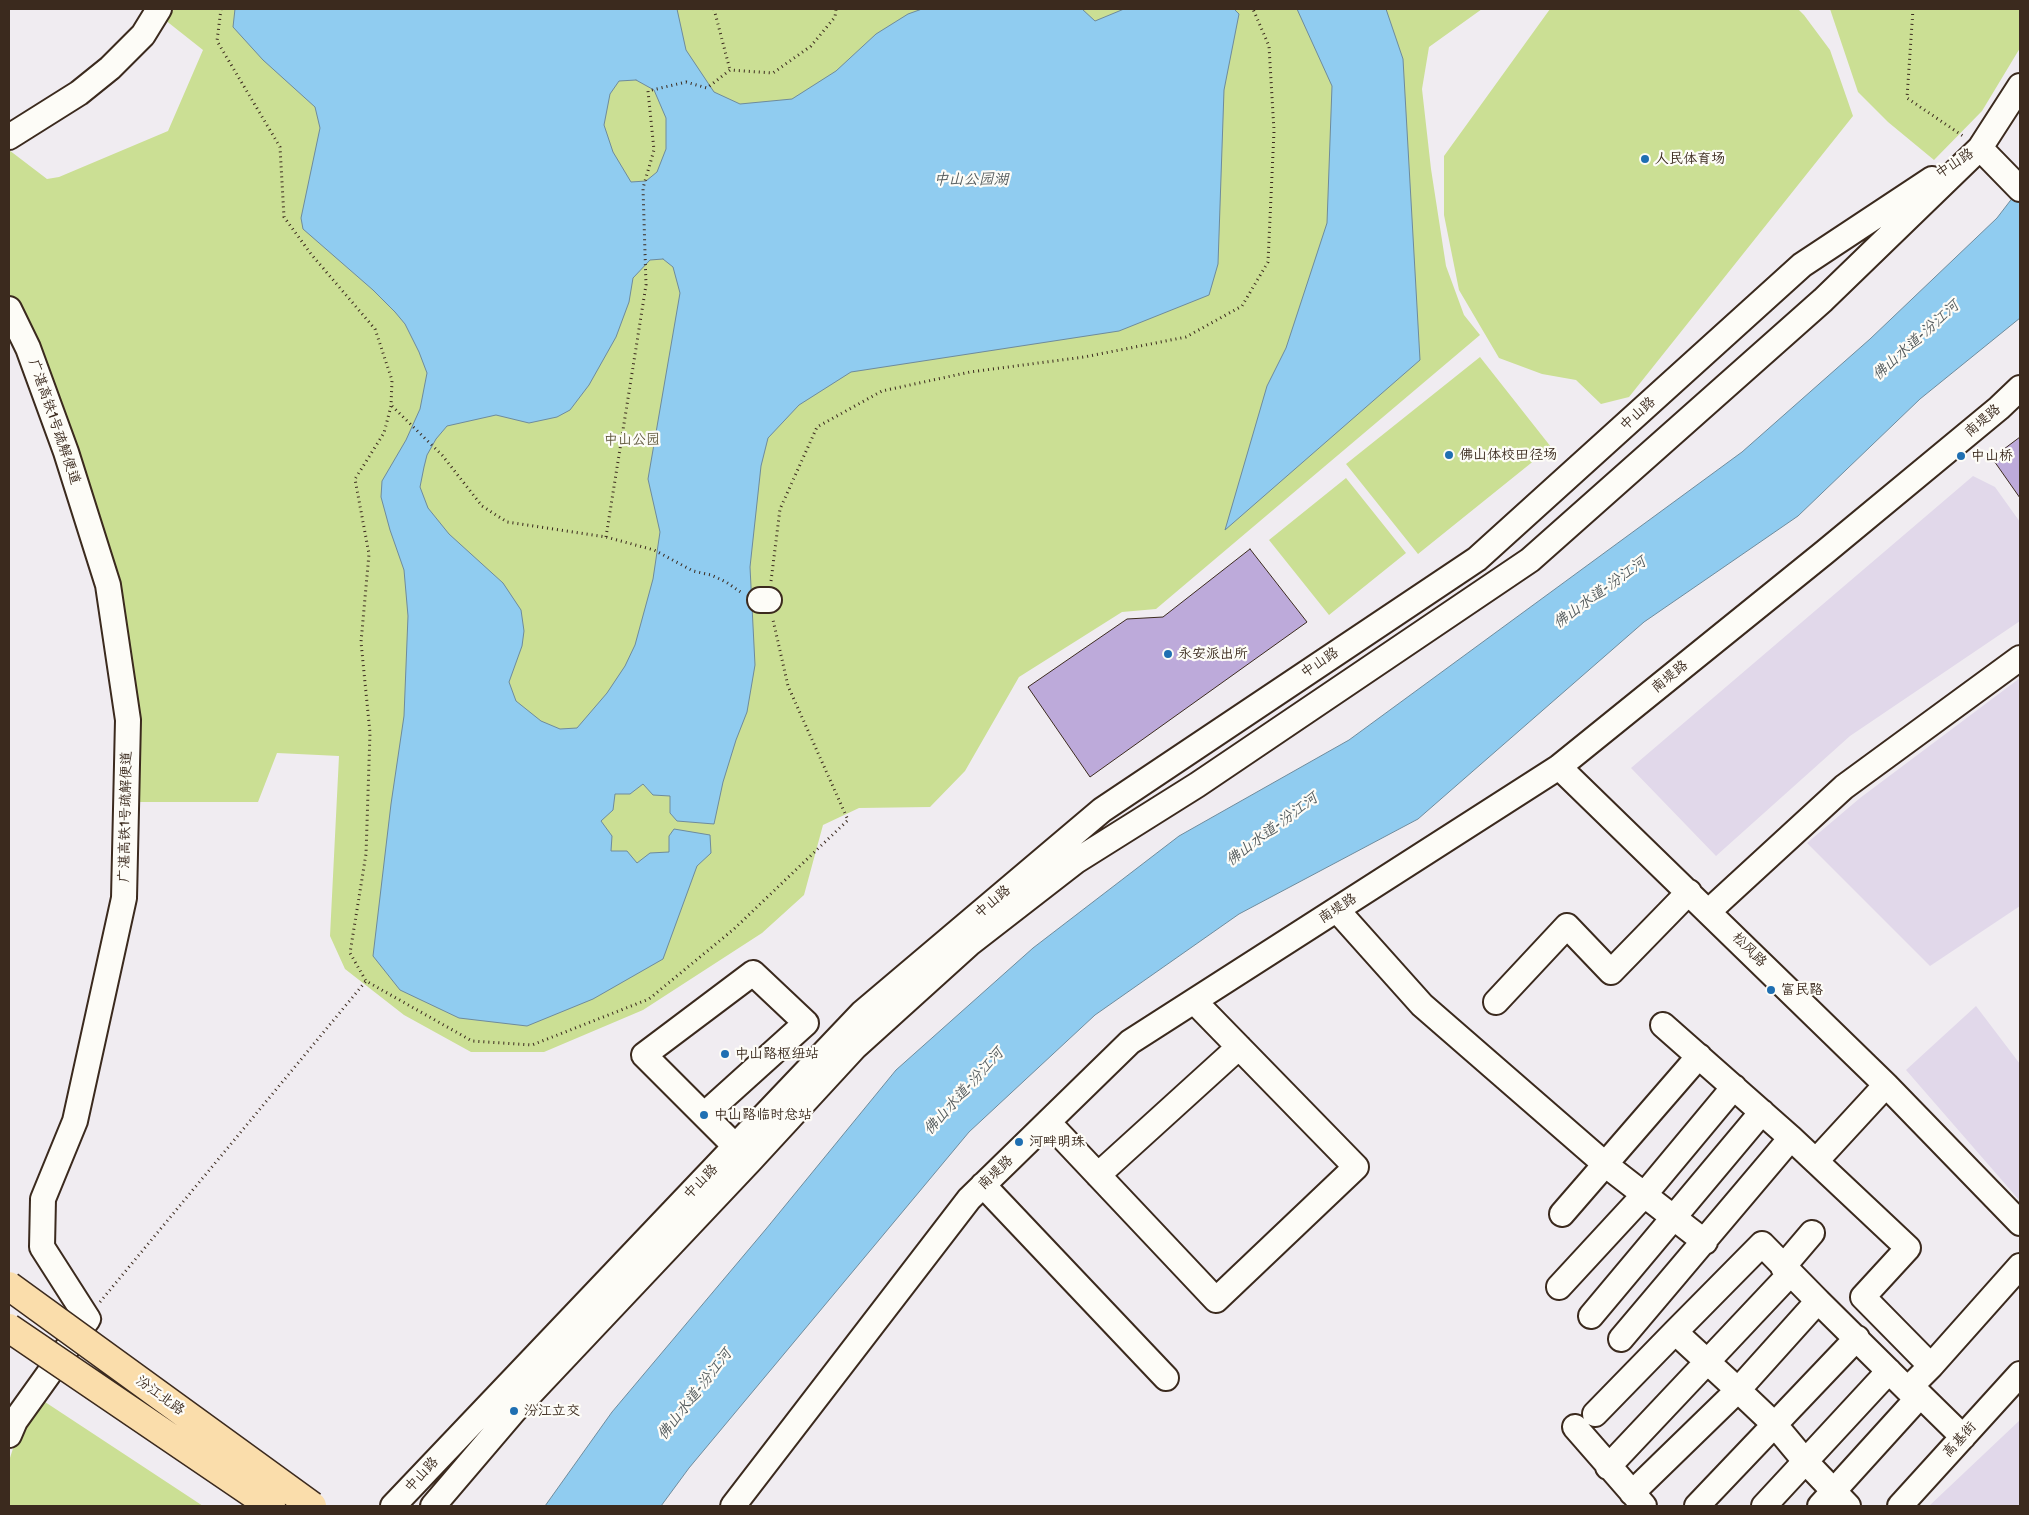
<!DOCTYPE html>
<meta charset="utf-8">
<style>
body{margin:0}
#map{position:relative;width:2029px;height:1515px;overflow:hidden;background:#f0ecf1;font-family:"Balsamiq Sans",sans-serif}
canvas{display:block}
.frame{position:absolute;inset:0;border:10px solid #3b2a1e;pointer-events:none}
</style>
<div id="map">
<canvas width="2029" height="1515"></canvas>
<div class="frame"></div>
</div>
<script>
const ctx = document.querySelector('canvas').getContext('2d');
ctx.lineJoin = 'round';
function paint(path, color) { ctx.fillStyle = color; ctx.fill(path, 'evenodd'); }
const poly = rows => new Path2D(rows.map(r => 'M' + r).join(''));
function strokePath(path, color, width, dash) { ctx.strokeStyle = color; ctx.lineWidth = width; ctx.lineCap = dash ? 'butt' : 'round'; ctx.setLineDash(dash || []); ctx.stroke(path); }
function label(font, color, halo, rows, align = 'center') {
  ctx.font = font + ' "Balsamiq Sans","LXGW WenKai TC",sans-serif'; ctx.lineWidth = 4.5; ctx.setLineDash([]); ctx.textBaseline = 'middle'; ctx.strokeStyle = halo; ctx.fillStyle = color; for (const [text, x, y, turn = 0] of rows) {
    ctx.save(); ctx.translate(x, y); ctx.rotate((+turn || 0) * Math.PI / 180); ctx.textAlign = isNaN(turn) ? turn : align; if (halo) ctx.strokeText(text, 0, 0); ctx.fillText(text, 0, 0); ctx.restore();
  }
}
const built = poly([
 [1973,476,1995,487,2020,522,2020,621,1850,736,1716,856,1631,768],
 [2020,678,2020,906,1930,966,1807,843,1860,798],
 [1976,1006,2020,1064,2020,1201,1906,1070],
 [2020,1420,2020,1506,1929,1506]
]);
const green = poly([
 [157,9,1482,9,1429,47,1422,89,1431,169,1446,266,1464,315,1480,335,1156,609,1122,612,1019,677,965,771,930,807,859,808,823,825,804,895,762,933,643,1010,544,1052,471,1052,404,1015,345,969,330,936,339,756,277,753,258,802,131,802,138,718,9,299,9,150,47,179,59,177,168,131,203,50,155,12],
 [1550,9,1798,9,1804,15,1830,50,1853,116,1629,397,1601,404,1576,380,1542,374,1499,358,1459,290,1444,215,1444,156],
 [1830,9,2020,9,2020,48,1982,111,1934,160,1888,122,1858,92],
 [1480,357,1551,447,1418,554,1346,464],
 [1346,478,1406,553,1329,615,1269,540],
 [42,1400,203,1506,9,1506,9,1461,16,1439]
]);
const water = poly([
 [235,9,677,9,686,50,714,92,740,104,792,99,836,71,876,34,908,14,922,9,1082,9,1095,21,1124,9,1234,9,1239,14,1224,90,1218,264,1209,295,1119,331,851,372,799,405,768,438,761,466,750,567,755,665,747,712,736,740,723,782,714,824,677,821,670,813,670,796,653,795,643,784,630,794,615,794,613,810,601,821,612,836,611,851,627,851,637,863,650,853,669,852,669,836,674,829,710,835,711,853,697,866,663,959,593,999,527,1026,459,1018,400,990,373,956,391,804,404,716,408,616,404,570,390,530,381,497,382,481,406,440,420,409,427,373,419,352,405,324,395,312,373,290,303,229,301,218,320,128,315,107,263,60,233,27,235,9],
 [636,80,654,90,666,118,666,149,657,172,646,181,631,182,613,152,604,125,610,94,619,81,636,80],
 [663,259,673,267,680,293,648,479,660,532,653,579,635,645,625,666,607,693,577,728,560,729,541,721,516,701,509,682,522,646,524,631,521,610,503,583,449,534,428,508,420,487,424,467,427,455,436,439,447,426,496,415,529,423,557,417,570,410,589,385,616,337,629,302,633,278,650,260,663,259],
 [1297,9,1386,9,1403,59,1420,360,1225,530,1267,386,1286,348,1327,223,1332,86,1297,9],
 [2020,188,2020,318,1920,399,1798,516,1644,622,1418,819,1239,914,1095,1015,969,1132,689,1468,661,1506,545,1506,612,1412,766,1229,896,1070,1033,948,1179,836,1349,740,1742,452,1870,339,1997,218,2020,188]
]);
const building = poly([
 [2020,437,2020,498,1992,458,2020,437],
 [1250,549,1307,622,1090,777,1028,687,1127,619,1163,617,1250,549]
]);
const path = poly([
 [221,9,217,41,280,147,284,217,311,254,375,329,392,380,391,406,384,433,355,479,369,554,361,642,370,733,366,854,350,953,366,981,472,1041,532,1045,649,999,734,929,848,820,788,686,773,620],
 [714,9,730,70],
 [1913,9,1907,98,1963,136],
 [392,406,442,455,482,506,507,522,606,537,654,550,693,571,711,575,726,582,742,593],
 [606,537,646,285,643,188,654,150,648,91,686,82,707,88,730,70,773,73,811,46,835,17,836,9],
 [771,581,780,509,817,427,882,391,970,372,1084,357,1186,337,1242,306,1268,262,1274,131,1269,46,1253,9],
 [100,1302,366,981]
]);
const minor = poly([
 [9,137,79,93,110,68,143,35,159,9],
 [1980,148,2020,189],
 [9,309,28,348,66,452,108,585,128,720,124,898,75,1121,43,1199,42,1247,88,1319,15,1421,9,1435],
 [760,600,769,600],
 [1559,767,1886,1085,2020,1223],
 [1337,910,1422,1005,1606,1165,1705,1242],
 [1709,911,1844,787,2020,658],
 [1496,1002,1567,926,1611,972,1689,892],
 [1663,1025,1791,1138,1908,1248,1863,1297,1931,1366,1911,1386,1963,1437],
 [704,1115,806,1023,753,973,644,1055,746,1157],
 [1048,1122,1216,1300,1356,1167,1194,1001],
 [1816,1161,1886,1085],
 [1098,1175,1239,1047],
 [983,1185,1166,1378],
 [1562,1214,1699,1056],
 [1783,1267,1812,1233],
 [1559,1287,1644,1195,1734,1087],
 [1818,1301,1917,1399,1820,1506],
 [1591,1316,1762,1112],
 [1621,1339,1791,1138],
 [1931,1366,2020,1266],
 [1595,1414,1675,1332,1762,1244,1818,1301,1738,1390,1675,1332],
 [1575,1427,1644,1506],
 [1608,1467,1790,1274],
 [1632,1493,1738,1390,1775,1425,1805,1461,1848,1506],
 [393,1506,862,1013,1102,810,1477,559,1802,265,1932,179],
 [433,1506,514,1411,750,1161,855,1047,969,944,1076,861,1197,785,1530,560,1823,300,1980,148,2020,86],
 [733,1506,969,1199,1130,1042,1559,767,1825,552,1999,408,2020,388],
 [1697,1506,1857,1338],
 [1764,1506,1889,1371],
 [1900,1506,2020,1374]
]);
const majorBridge = poly([
 [9,1286,312,1506],
 [9,1328,271,1506]
]);
const markers = [
 [1645,159,5,"#1f6fb2"],
 [1449,455,5,"#1f6fb2"],
 [1961,456,5,"#1f6fb2"],
 [1168,654,5,"#1f6fb2"],
 [1771,990,5,"#1f6fb2"],
 [725,1054,5,"#1f6fb2"],
 [704,1115,5,"#1f6fb2"],
 [1019,1142,5,"#1f6fb2"],
 [514,1411,5,"#1f6fb2"]
];
const poiNames = [
 ["人民体育场",1655,159],
 ["佛山体校田径场",1459,455],
 ["中山桥",1971,456],
 ["永安派出所",1178,654],
 ["富民路",1781,990],
 ["中山路枢纽站",735,1054],
 ["中山路临时总站",714,1115],
 ["河畔明珠",1029,1142],
 ["汾江立交",524,1411]
];
const streetNames = [
 ["中山路",1955,164,-33],
 ["中山路",1638,414,-42],
 ["南堤路",1983,421,-40],
 ["广湛高铁1号疏解便道",54,422,71],
 ["中山路",1320,663,-34],
 ["南堤路",1670,677,-39],
 ["广湛高铁1号疏解便道",126,817,-89],
 ["中山路",993,902,-40],
 ["南堤路",1338,909,-33],
 ["松风路",1749,950,45],
 ["南堤路",996,1173,-44],
 ["中山路",701,1182,-46],
 ["汾江北路",160,1396,36],
 ["高基街",1960,1440,-48],
 ["中山路",422,1475,-47]
];
const parkNames = [
 ["中山公园",632,440]
];
const waterNames = [
 ["中山公园湖",971,180],
 ["佛山水道-汾江河",1916,341,-42],
 ["佛山水道-汾江河",1600,593,-36],
 ["佛山水道-汾江河",1272,830,-37],
 ["佛山水道-汾江河",964,1092,-48],
 ["佛山水道-汾江河",695,1395,-52]
];
paint(built, '#e1d8ea');
paint(green, '#cbdf94');
paint(water, '#90ccf0');
strokePath(water, '#6e8b9c', 1);
paint(building, '#bdaada');
strokePath(building, '#3b2a1e', 1);
strokePath(minor, '#3b2a1e', 28);
strokePath(path, '#3b2a1e', 3, [1, 4]);
strokePath(minor, '#fdfcf7', 24);
strokePath(majorBridge, '#3b2a1e', 31, []);
strokePath(majorBridge, '#faddab', 28);
for (const [x, y, r, color] of markers) { const dot = new Path2D(); dot.arc(x, y, r, 0, 2 * Math.PI); ctx.fillStyle = color; ctx.fill(dot); strokePath(dot, '#fdfcf7', 2); }
label('14px', '#3b2a1e', '#fdfcf7', poiNames, 'left');
label('14px', '#3b2a1e', '#fdfcf7', streetNames);
label('14px', '#5f573c', '#fdfcf7', parkNames);
label('italic 15px', '#545b5d', '#fdfcf7', waterNames);
</script>
